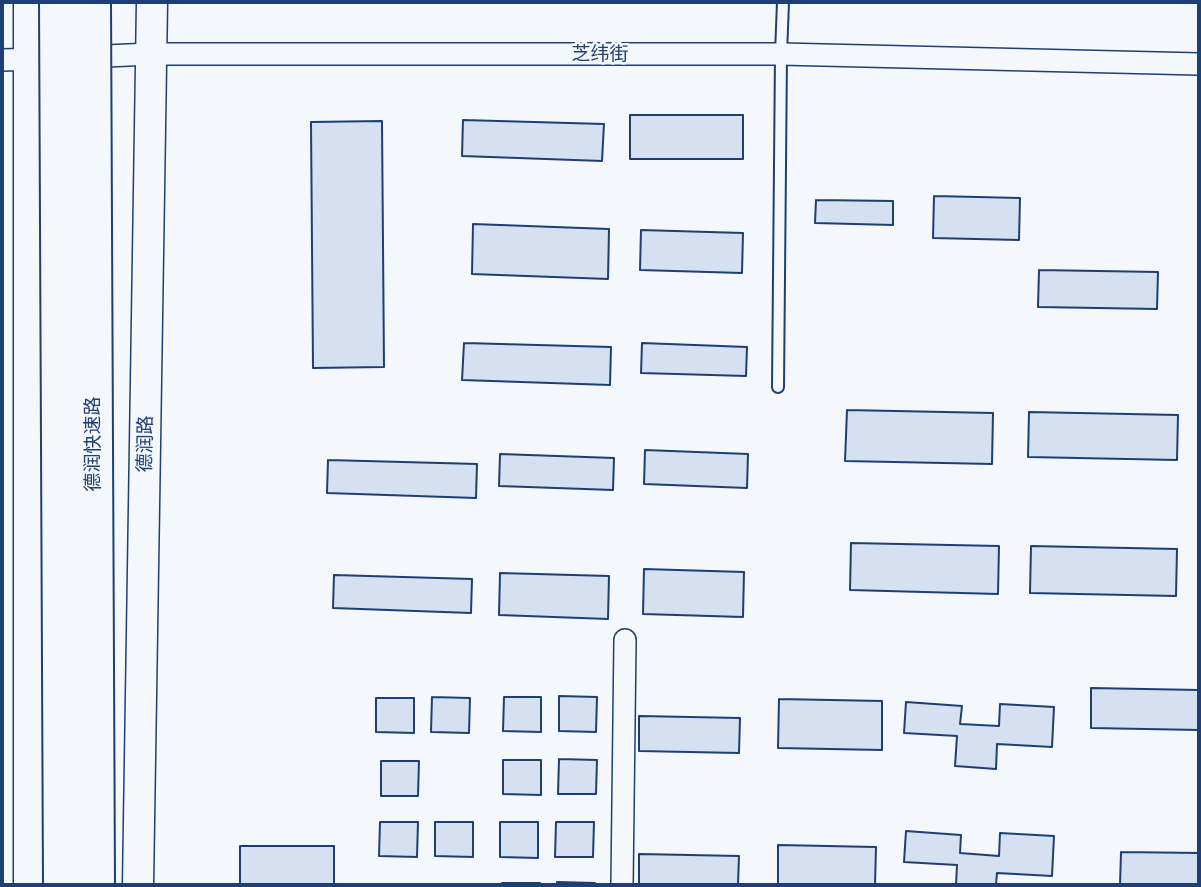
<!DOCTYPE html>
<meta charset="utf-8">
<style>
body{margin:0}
#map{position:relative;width:1201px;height:887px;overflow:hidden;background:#f4f7fb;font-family:Commissioner,sans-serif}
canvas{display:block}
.frame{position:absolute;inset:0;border:4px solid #1d3f73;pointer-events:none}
</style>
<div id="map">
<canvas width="1201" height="887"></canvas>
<div class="frame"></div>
</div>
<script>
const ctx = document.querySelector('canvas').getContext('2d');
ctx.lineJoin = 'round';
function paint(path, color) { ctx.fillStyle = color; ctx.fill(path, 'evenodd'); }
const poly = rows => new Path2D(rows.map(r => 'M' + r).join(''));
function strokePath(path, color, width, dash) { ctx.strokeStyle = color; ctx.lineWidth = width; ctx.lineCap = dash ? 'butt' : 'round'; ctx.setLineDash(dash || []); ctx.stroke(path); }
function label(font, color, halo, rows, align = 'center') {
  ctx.font = font + ' Commissioner,"Noto Sans SC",sans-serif'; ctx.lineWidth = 5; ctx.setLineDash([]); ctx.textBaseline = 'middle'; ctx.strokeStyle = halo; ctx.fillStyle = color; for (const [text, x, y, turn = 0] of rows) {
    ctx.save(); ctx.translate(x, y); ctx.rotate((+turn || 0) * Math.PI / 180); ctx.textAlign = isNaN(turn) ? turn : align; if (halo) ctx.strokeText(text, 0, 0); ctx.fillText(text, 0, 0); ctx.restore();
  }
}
const building = poly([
 [630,115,743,115,743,159,630,159,630,115],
 [463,120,604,124,602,161,462,156,463,120],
 [382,121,384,367,313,368,311,122,382,121],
 [934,196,1020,198,1019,240,933,238,934,196],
 [816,200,893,201,893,225,815,223,816,200],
 [473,224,609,229,608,279,472,274,473,224],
 [641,230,743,233,742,273,640,270,641,230],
 [1039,270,1158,272,1157,309,1038,307,1039,270],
 [464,343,611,347,610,385,462,380,464,343],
 [642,343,747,347,746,376,641,373,642,343],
 [847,410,993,413,992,464,845,461,847,410],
 [1029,412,1178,415,1177,460,1028,457,1029,412],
 [645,450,748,454,747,488,644,484,645,450],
 [500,454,614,458,613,490,499,486,500,454],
 [328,460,477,464,476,498,327,493,328,460],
 [851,543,999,546,998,594,850,590,851,543],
 [1031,546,1177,549,1176,596,1030,593,1031,546],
 [644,569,744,572,743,617,643,614,644,569],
 [500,573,609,576,608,619,499,615,500,573],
 [334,575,472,579,471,613,333,608,334,575],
 [1091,688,1199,690,1199,730,1091,728,1091,688],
 [559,696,597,697,596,732,559,731,559,696],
 [432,697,470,698,469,733,431,732,432,697],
 [504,697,541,697,541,732,503,731,504,697],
 [376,698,414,698,414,733,376,732,376,698],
 [779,699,882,701,882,750,778,748,779,699],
 [906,702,962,706,960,724,999,726,1000,704,1054,707,1052,747,997,744,996,769,955,766,957,736,904,733,906,702],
 [639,716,740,718,739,753,639,751,639,716],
 [559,759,597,760,596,794,558,794,559,759],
 [503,760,541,760,541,795,503,794,503,760],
 [381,761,419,761,418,796,381,796,381,761],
 [380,822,418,822,417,857,379,856,380,822],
 [435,822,473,822,473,857,435,856,435,822],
 [500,822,538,822,538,858,500,857,500,822],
 [556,822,594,822,593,857,555,857,556,822],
 [906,831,961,835,960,853,999,856,1000,833,1054,836,1052,876,997,873,996,885,956,885,957,865,904,862,906,831],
 [778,845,876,847,875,885,778,885,778,845],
 [240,846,334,846,334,885,240,885,240,846],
 [1121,852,1199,853,1199,885,1120,885,1121,852],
 [639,854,739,856,738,885,639,885,639,854],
 [557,882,595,883,595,885,557,885,557,882],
 [502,883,540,883,540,885,502,885,502,883],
 [436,884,474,884,474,885,436,885,436,884]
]);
const lane = poly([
 [778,387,781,54,783,2]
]);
const street = poly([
 [82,57,152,54,781,54,1199,64],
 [2,60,42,59],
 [622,885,625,640]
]);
const secondary = poly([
 [29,885,29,2],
 [138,885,152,2]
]);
const highwayBridge = poly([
 [59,2,63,885],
 [91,2,95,885]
]);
const streetNames = [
 ["芝纬街",600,54],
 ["德润快速路",93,444,-90],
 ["德润路",145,444,-89]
];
paint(building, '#d5e0f0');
strokePath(building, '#1d3f73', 2);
strokePath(lane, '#1d3f73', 14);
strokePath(street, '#1d3f73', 24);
strokePath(secondary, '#1d3f73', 33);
strokePath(lane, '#f4f7fb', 10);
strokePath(street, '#f4f7fb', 21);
strokePath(secondary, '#f4f7fb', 30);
strokePath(highwayBridge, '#1d3f73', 42, []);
strokePath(highwayBridge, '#f4f7fb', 38);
label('19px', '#1d3f73', '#f4f7fb', streetNames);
</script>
